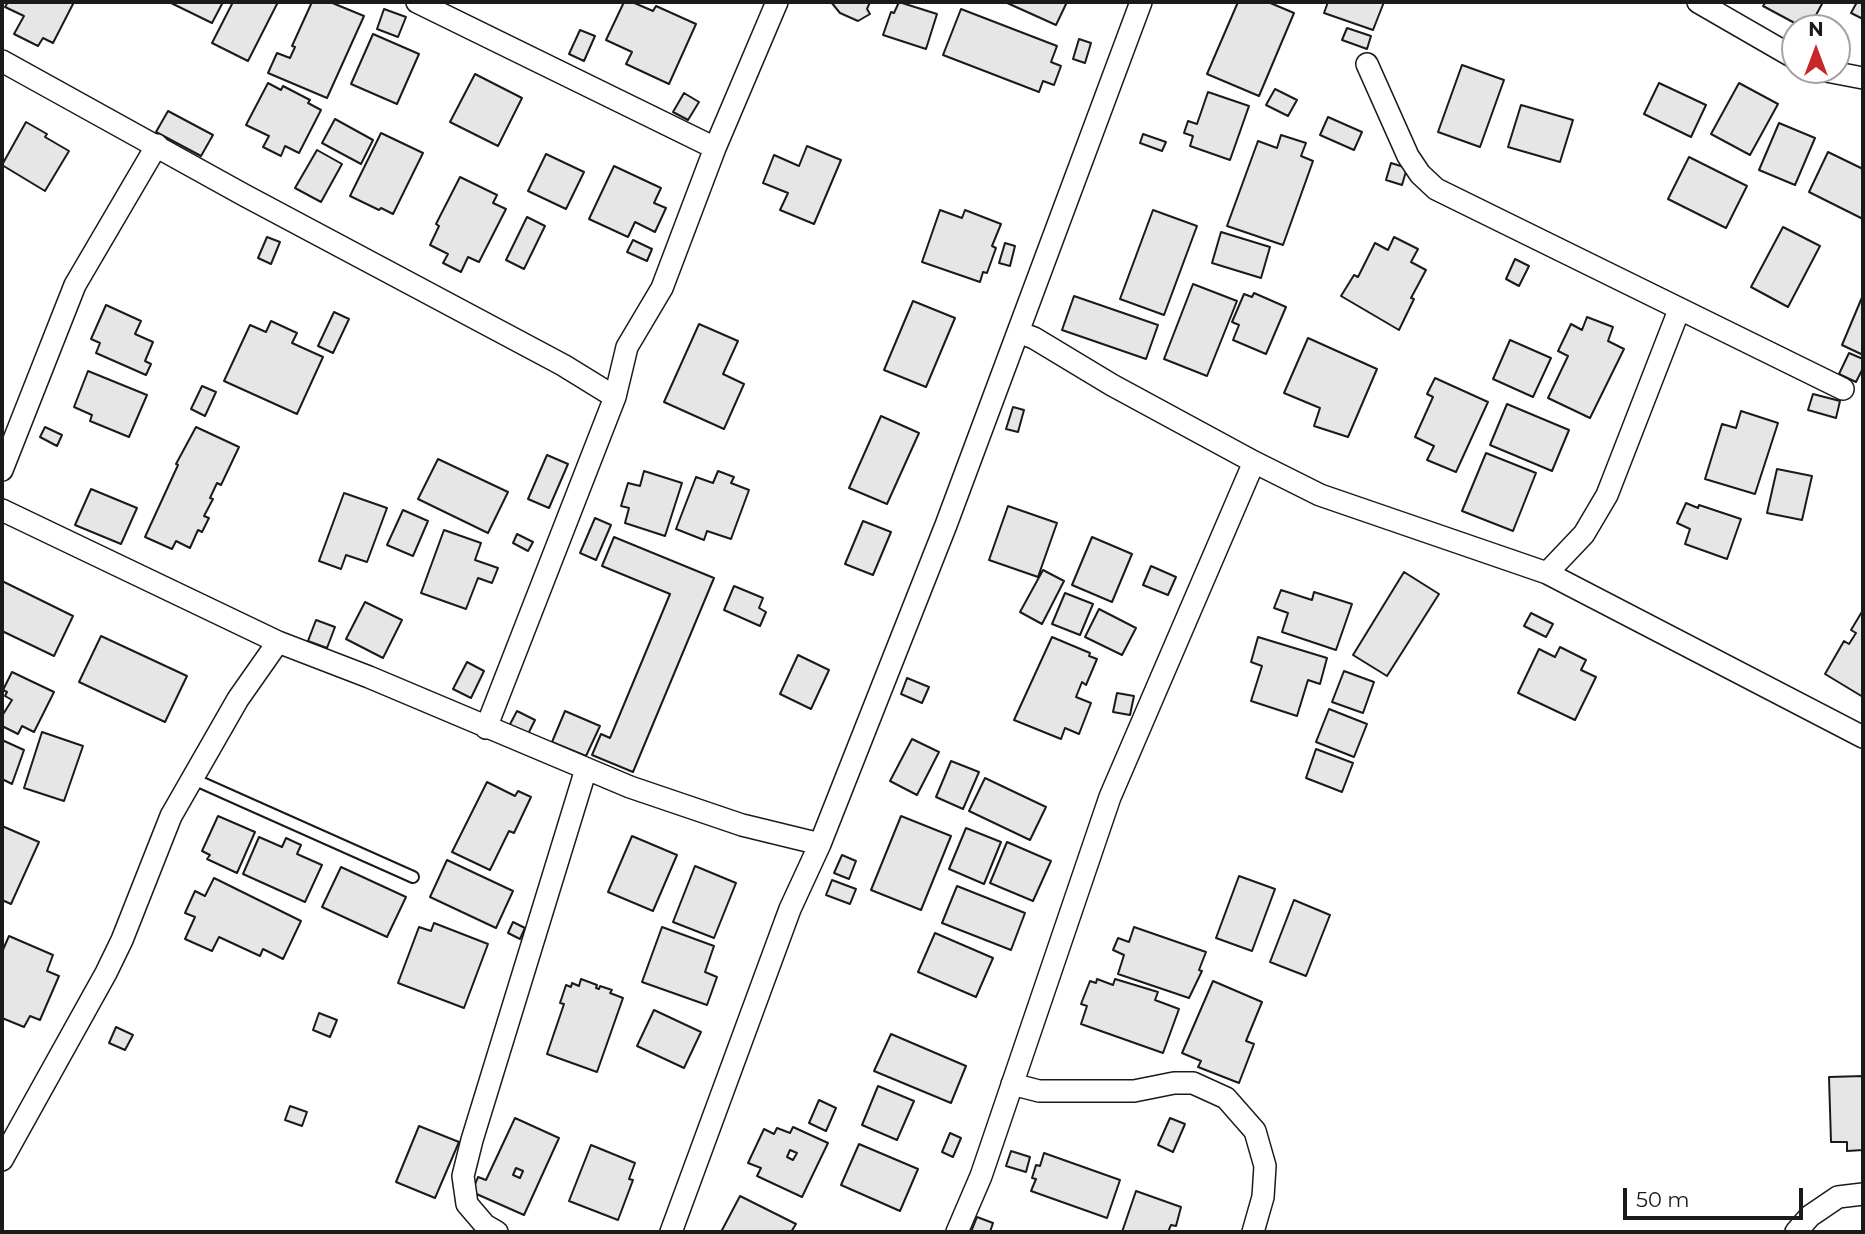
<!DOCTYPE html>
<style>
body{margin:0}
#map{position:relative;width:1865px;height:1234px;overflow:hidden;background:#fff;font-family:Montserrat,sans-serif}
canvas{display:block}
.frame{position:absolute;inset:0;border:4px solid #1a1a1a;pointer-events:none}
.north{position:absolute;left:1781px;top:14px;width:70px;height:70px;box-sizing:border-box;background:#fff;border:2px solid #a3a3a3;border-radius:50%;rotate:0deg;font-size:19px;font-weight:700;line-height:28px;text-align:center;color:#1a1a1a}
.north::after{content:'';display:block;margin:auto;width:24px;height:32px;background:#c62828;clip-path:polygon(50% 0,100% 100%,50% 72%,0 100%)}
.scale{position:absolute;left:1623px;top:1188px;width:180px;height:32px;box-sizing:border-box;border:4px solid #1a1a1a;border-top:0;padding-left:9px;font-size:21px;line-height:24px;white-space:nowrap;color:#1a1a1a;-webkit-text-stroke:5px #fff;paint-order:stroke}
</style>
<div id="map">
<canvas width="1865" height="1234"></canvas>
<div class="frame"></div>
<div class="north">N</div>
<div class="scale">50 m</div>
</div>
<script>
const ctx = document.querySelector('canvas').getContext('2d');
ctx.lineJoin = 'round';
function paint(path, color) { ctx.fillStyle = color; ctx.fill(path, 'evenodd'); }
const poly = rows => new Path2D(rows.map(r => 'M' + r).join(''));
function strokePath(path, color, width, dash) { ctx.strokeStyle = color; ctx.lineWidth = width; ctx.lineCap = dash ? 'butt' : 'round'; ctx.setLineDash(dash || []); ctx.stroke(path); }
const building = poly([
 [8,2,74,2,53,43,43,38,38,46,14,34,24,16,5,7,8,2],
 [169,2,223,2,212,23,169,2],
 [233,2,278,2,248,61,212,43,233,2],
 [312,2,330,2,364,16,327,98,268,73,277,53,290,58,295,47,292,46,312,2],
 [624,2,632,2,653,11,656,6,696,24,669,84,626,64,632,52,606,40,624,2],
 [831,2,870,2,867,9,870,14,858,21,840,13,831,2],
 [899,2,937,14,926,49,883,35,891,12,894,13,899,2],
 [1005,2,1067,2,1056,25,1005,2],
 [1238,2,1268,2,1294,13,1259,96,1207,74,1238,2],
 [1328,2,1384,2,1373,30,1324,13,1328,2],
 [1766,2,1823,2,1809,28,1804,28,1763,6,1766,2],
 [1857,2,1863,2,1863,19,1851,13,1857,2],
 [384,9,406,17,398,37,377,29,384,9],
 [961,9,1057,46,1051,62,1061,66,1054,85,1043,81,1039,92,943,55,961,9],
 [1347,28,1371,36,1367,49,1342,40,1347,28],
 [580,30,595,36,584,61,569,54,580,30],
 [373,34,419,54,397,104,351,84,373,34],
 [1079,39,1091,43,1085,63,1073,59,1079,39],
 [1462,65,1504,80,1480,147,1438,132,1462,65],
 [475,74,522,98,498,146,450,122,475,74],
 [268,83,281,90,283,86,310,100,308,103,321,110,299,153,285,146,281,156,263,147,269,136,246,125,268,83],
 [1659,83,1706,105,1691,137,1644,114,1659,83],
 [1739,83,1778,104,1750,155,1711,134,1739,83],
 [1275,89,1297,100,1288,116,1266,105,1275,89],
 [1208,92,1249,106,1230,160,1190,146,1193,136,1184,133,1188,121,1197,124,1208,92],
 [684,93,699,102,688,120,673,112,684,93],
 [1521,105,1573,120,1560,162,1508,147,1521,105],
 [168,111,213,135,201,156,156,132,168,111],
 [1328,117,1362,132,1354,150,1320,135,1328,117],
 [335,119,373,140,361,164,322,143,335,119],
 [26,122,47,134,45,137,69,151,45,191,2,165,26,122],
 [1779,123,1815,138,1795,185,1759,170,1779,123],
 [381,133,423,153,393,214,381,208,379,210,350,196,381,133],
 [1143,134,1166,142,1162,151,1140,143,1143,134],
 [1281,135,1306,143,1301,156,1313,161,1283,245,1227,226,1258,141,1277,148,1281,135],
 [807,146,841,160,814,224,780,210,788,193,763,183,774,155,799,166,807,146],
 [317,150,342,164,321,202,295,188,317,150],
 [1828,152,1863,169,1863,219,1809,192,1828,152],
 [546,154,584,172,566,209,528,191,546,154],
 [1689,157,1747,186,1726,228,1668,199,1689,157],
 [1391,163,1407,168,1402,185,1386,180,1391,163],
 [614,166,661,188,654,203,666,208,655,232,635,222,628,237,589,219,614,166],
 [460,177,497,195,493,203,506,209,479,262,468,257,461,272,443,263,448,254,430,245,439,226,436,224,460,177],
 [940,210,962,218,965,210,1001,224,992,246,996,248,987,273,983,272,980,282,922,262,940,210],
 [1153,210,1197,226,1164,315,1120,299,1153,210],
 [527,217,545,226,524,269,506,260,527,217],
 [1783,227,1820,246,1788,307,1751,287,1783,227],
 [1221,232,1270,247,1261,278,1212,263,1221,232],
 [267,237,280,242,271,264,258,258,267,237],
 [1394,237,1418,249,1411,262,1426,270,1411,298,1414,299,1399,330,1341,296,1354,275,1358,277,1375,243,1388,250,1394,237],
 [633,240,652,249,647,261,627,252,633,240],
 [1005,243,1015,246,1010,266,999,263,1005,243],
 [1515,259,1529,266,1519,286,1506,279,1515,259],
 [1193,284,1237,301,1207,376,1164,359,1193,284],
 [1254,293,1286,307,1266,354,1233,340,1239,325,1232,322,1244,294,1252,297,1254,293],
 [1863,295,1863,355,1842,345,1863,295],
 [1074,296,1158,325,1146,359,1062,330,1074,296],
 [913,301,955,318,926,387,884,370,913,301],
 [106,305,141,321,135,334,153,342,145,361,151,364,146,375,96,353,100,343,91,339,106,305],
 [334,312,349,319,333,353,318,346,334,312],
 [1587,317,1613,327,1608,341,1624,349,1590,418,1548,398,1568,356,1558,351,1571,324,1582,330,1587,317],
 [271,321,297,333,292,343,323,357,297,414,224,381,250,325,266,332,271,321],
 [699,324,738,341,723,374,744,384,724,429,664,402,699,324],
 [1308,338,1377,369,1348,437,1314,426,1320,408,1284,393,1308,338],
 [1510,340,1551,358,1533,397,1493,379,1510,340],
 [1849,353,1863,359,1863,368,1856,382,1839,374,1849,353],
 [88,371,147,395,129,437,90,421,92,415,74,407,88,371],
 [1435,378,1488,402,1456,472,1427,460,1434,446,1415,437,1433,397,1427,394,1435,378],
 [202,386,216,392,205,416,191,409,202,386],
 [1813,394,1840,401,1836,418,1808,410,1813,394],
 [1507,404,1569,430,1552,471,1490,445,1507,404],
 [1013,407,1024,410,1018,432,1006,429,1013,407],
 [1741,411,1778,423,1755,494,1705,479,1722,424,1736,428,1741,411],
 [881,416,919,433,887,504,849,488,881,416],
 [45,427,62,435,57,446,40,437,45,427],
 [196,427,239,447,221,485,217,483,210,498,213,499,204,516,209,518,202,532,198,530,190,548,176,541,172,549,145,537,178,465,176,464,196,427],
 [1486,453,1536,473,1513,531,1462,511,1486,453],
 [547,455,568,464,549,508,528,499,547,455],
 [438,459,508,492,488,533,418,499,438,459],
 [1777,469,1812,476,1802,520,1767,513,1777,469],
 [644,471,682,483,665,536,625,523,629,508,621,506,628,483,640,486,644,471],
 [718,471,734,477,731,483,749,490,731,539,707,531,704,540,676,529,696,477,713,483,718,471],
 [91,489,137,508,121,544,75,525,91,489],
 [344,493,387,508,367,562,346,555,341,569,319,561,344,493],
 [1686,503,1698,508,1699,505,1741,519,1727,559,1685,544,1690,529,1677,523,1686,503],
 [1008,506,1057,523,1038,577,989,560,1008,506],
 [403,510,428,521,413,556,387,545,403,510],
 [595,518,611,525,596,560,580,553,595,518],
 [863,521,891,532,873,575,845,564,863,521],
 [444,530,481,543,475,560,498,568,492,583,478,578,466,609,421,593,444,530],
 [517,534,533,542,528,551,513,543,517,534],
 [614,537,714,578,633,772,592,755,601,734,610,738,670,594,602,566,614,537],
 [1092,537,1132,554,1112,602,1072,585,1092,537],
 [1151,566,1176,577,1168,595,1143,585,1151,566],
 [1043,570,1064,581,1042,624,1020,612,1043,570],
 [1404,572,1439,594,1387,676,1353,655,1404,572],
 [2,581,73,616,54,656,2,631,2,581],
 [734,586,763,598,759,608,766,612,760,626,724,610,734,586],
 [1281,590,1312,600,1314,592,1352,604,1336,650,1282,632,1288,613,1274,608,1281,590],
 [1065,593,1093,604,1080,635,1052,624,1065,593],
 [365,602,402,620,383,658,346,639,365,602],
 [1099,609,1136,628,1122,655,1085,637,1099,609],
 [1863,610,1863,697,1825,674,1844,641,1849,644,1856,633,1851,630,1863,610],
 [1531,613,1553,624,1546,637,1524,626,1531,613],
 [316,620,335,627,327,648,308,641,316,620],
 [101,636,187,676,165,722,79,682,101,636],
 [1052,637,1090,653,1089,656,1097,659,1086,685,1082,682,1076,697,1091,703,1079,734,1065,728,1061,739,1014,720,1052,637],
 [1258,637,1327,658,1320,684,1308,680,1297,716,1251,701,1262,666,1251,662,1258,637],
 [1560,647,1586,660,1581,670,1596,677,1575,720,1518,693,1539,649,1555,657,1560,647],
 [798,655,829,670,811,709,780,694,798,655],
 [467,662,484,671,471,698,453,689,467,662],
 [1344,671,1374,682,1363,713,1332,702,1344,671],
 [12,672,54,692,34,732,22,726,18,734,2,726,2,716,12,700,5,696,7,692,3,690,12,672],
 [907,678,929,687,922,703,901,694,907,678],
 [1117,693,1134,696,1130,715,1113,712,1117,693],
 [1329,709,1367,724,1354,757,1316,742,1329,709],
 [517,711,535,720,526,738,508,728,517,711],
 [565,711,600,726,586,756,552,742,565,711],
 [42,732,83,746,64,801,24,788,42,732],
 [912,739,939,752,917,795,890,781,912,739],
 [2,740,24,750,12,784,2,779,2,740],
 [1316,749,1353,763,1342,792,1306,778,1316,749],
 [951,761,979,772,963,809,936,797,951,761],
 [985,778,1046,807,1030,840,969,811,985,778],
 [487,782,515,796,518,791,531,797,514,833,509,831,490,870,452,852,487,782],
 [218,816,255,832,237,873,207,859,210,855,202,851,218,816],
 [901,816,951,836,921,910,871,890,901,816],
 [2,826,39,842,11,904,2,900,2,826],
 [966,828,1001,842,984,884,949,869,966,828],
 [632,836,677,855,653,911,608,892,632,836],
 [259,837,282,847,286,838,301,845,297,854,322,865,305,902,243,874,259,837],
 [1007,842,1051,861,1033,901,990,883,1007,842],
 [842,855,856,861,849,879,834,873,842,855],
 [447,860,513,891,496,928,430,897,447,860],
 [695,866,736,883,714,938,673,922,695,866],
 [341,867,406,897,387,937,322,907,341,867],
 [1239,876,1275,889,1252,951,1216,938,1239,876],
 [214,878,301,921,283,959,263,949,260,956,219,937,212,951,185,939,195,917,185,913,195,891,205,896,214,878],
 [832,880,856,889,850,904,826,895,832,880],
 [957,886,1025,913,1011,950,942,923,957,886],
 [1294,900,1330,915,1306,976,1270,962,1294,900],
 [513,922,525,928,520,939,508,933,513,922],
 [434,923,488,944,464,1008,398,983,419,927,431,931,434,923],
 [662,927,714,946,705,972,717,977,707,1005,642,982,662,927],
 [1134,927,1206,952,1199,970,1202,971,1189,998,1118,974,1124,955,1113,950,1118,938,1129,942,1134,927],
 [935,933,993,958,976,997,918,972,935,933],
 [9,936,53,955,47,971,59,976,40,1020,30,1016,24,1027,2,1018,2,952,9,936],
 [581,979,597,985,596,988,599,989,600,986,612,990,610,993,623,998,597,1072,547,1054,564,1004,560,1003,566,985,571,987,572,983,579,986,581,979],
 [1097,979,1113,985,1115,979,1158,992,1155,1000,1179,1009,1163,1053,1081,1024,1087,1006,1081,1004,1090,981,1096,983,1097,979],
 [1213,981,1262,1002,1246,1041,1254,1044,1239,1083,1198,1067,1201,1061,1182,1053,1213,981],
 [654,1010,701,1032,684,1068,637,1046,654,1010],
 [319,1013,337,1020,330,1037,313,1030,319,1013],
 [116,1027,133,1035,125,1050,109,1043,116,1027],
 [891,1034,966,1066,951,1103,874,1071,891,1034],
 [1863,1076,1863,1150,1847,1151,1847,1142,1831,1142,1829,1077,1863,1076],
 [878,1086,914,1101,897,1140,862,1125,878,1086],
 [819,1100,836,1108,826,1131,809,1123,819,1100],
 [290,1106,307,1112,302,1126,285,1120,290,1106],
 [515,1118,559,1138,524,1215,472,1192,478,1177,486,1180,515,1118],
 [516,1168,523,1171,520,1178,513,1175,516,1168],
 [1170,1118,1185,1124,1173,1152,1158,1145,1170,1118],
 [419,1126,459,1142,435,1198,396,1182,419,1126],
 [793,1127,828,1143,802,1197,757,1176,761,1168,748,1163,764,1129,774,1134,777,1128,790,1133,793,1127],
 [790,1150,797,1153,793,1160,787,1157,790,1150],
 [950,1133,961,1138,953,1157,942,1152,950,1133],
 [859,1144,918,1169,900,1211,841,1185,859,1144],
 [591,1145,635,1163,629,1179,633,1180,618,1220,569,1201,591,1145],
 [1011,1151,1030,1157,1026,1172,1006,1166,1011,1151],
 [1044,1153,1120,1180,1107,1218,1031,1191,1036,1179,1032,1178,1036,1165,1040,1166,1044,1153],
 [1136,1191,1181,1207,1176,1226,1171,1225,1168,1232,1122,1232,1136,1191],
 [740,1196,796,1224,791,1232,721,1232,740,1196],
 [977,1217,993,1223,990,1232,971,1232,977,1217]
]);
const service = poly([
 [191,778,413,877]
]);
const minor = poly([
 [417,2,715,148],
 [1698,2,1795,58],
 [2,61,244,195,563,365,615,397],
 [1367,64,1408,156,1420,174,1436,189,1843,389],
 [1821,70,1863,78],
 [1018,332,1034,338,1112,385,1254,462,1320,495,1547,573,1863,737],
 [2,470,75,285,157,145],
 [2,510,278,642],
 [1547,573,1584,534,1607,495,1679,310],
 [486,728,615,397,627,347,662,288,715,148,777,2],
 [1012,1084,1039,1091,1134,1091,1174,1083,1193,1083,1226,1098,1255,1131,1265,1166,1263,1197,1253,1232],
 [2,1160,106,973,122,940,171,816,238,699,278,642,369,677,630,787,742,825,820,844],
 [497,1232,485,1225,467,1204,463,1176,472,1140,586,769],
 [671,1232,790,909,820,844,946,525,1141,2],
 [957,1232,981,1176,1110,797,1254,462],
 [1796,1232,1810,1216,1838,1197,1863,1194]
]);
paint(building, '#e6e6e6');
strokePath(building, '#1a1a1a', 2);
strokePath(service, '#1a1a1a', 14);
strokePath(minor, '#1a1a1a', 24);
strokePath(service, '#fff', 10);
strokePath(minor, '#fff', 21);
</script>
